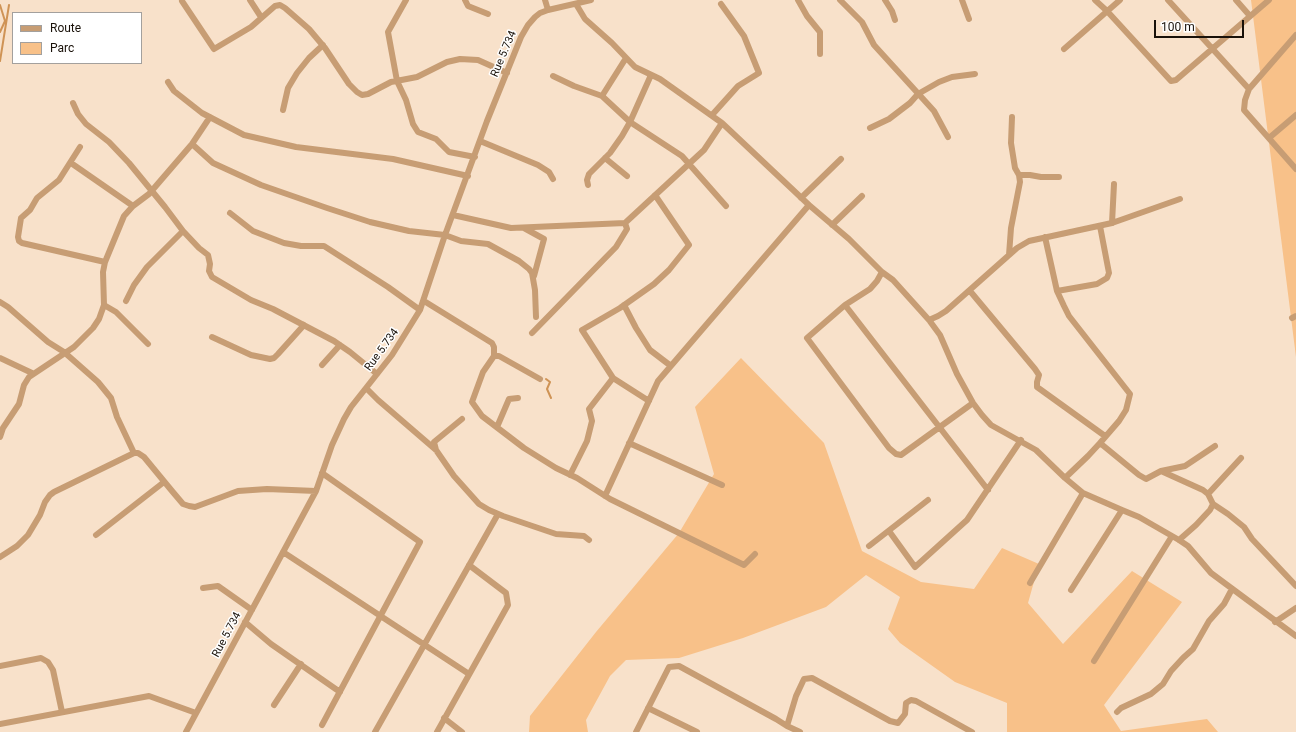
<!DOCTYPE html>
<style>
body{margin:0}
#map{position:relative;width:1296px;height:732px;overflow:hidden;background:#f8e1ca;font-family:Roboto,sans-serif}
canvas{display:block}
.legend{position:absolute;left:12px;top:12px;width:130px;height:52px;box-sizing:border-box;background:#fff;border:1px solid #a3a09d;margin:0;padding:5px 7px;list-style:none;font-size:12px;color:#191109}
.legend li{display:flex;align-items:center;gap:8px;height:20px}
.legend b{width:20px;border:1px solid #a3a09d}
.scale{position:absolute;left:1154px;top:20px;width:90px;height:18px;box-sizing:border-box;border:2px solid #191109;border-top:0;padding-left:5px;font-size:12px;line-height:14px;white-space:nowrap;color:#191109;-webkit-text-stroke:3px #fff;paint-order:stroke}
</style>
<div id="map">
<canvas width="1296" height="732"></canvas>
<ul class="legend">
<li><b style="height:5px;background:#c79d74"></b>Route</li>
<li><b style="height:11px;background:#f8c189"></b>Parc</li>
</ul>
<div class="scale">100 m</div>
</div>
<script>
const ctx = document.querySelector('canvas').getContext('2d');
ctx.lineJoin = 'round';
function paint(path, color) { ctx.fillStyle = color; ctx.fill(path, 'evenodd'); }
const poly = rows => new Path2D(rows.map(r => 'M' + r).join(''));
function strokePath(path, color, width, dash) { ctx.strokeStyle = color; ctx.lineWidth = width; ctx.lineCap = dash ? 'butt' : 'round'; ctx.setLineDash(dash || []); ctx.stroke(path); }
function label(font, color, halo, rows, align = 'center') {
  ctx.font = font + ' Roboto,sans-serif'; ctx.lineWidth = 3; ctx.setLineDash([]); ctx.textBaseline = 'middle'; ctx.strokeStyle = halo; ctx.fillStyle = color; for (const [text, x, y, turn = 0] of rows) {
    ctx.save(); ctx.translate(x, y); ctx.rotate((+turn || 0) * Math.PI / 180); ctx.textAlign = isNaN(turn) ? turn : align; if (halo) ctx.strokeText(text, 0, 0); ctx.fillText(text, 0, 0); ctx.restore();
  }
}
const green = poly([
 [1251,0,1296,0,1296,357],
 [741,358,824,443,862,551,921,582,974,589,1002,548,1039,564,1028,603,1063,644,1132,571,1182,602,1104,705,1121,731,1207,719,1218,732,1007,732,1007,703,955,682,900,643,888,629,900,597,866,575,826,607,743,638,679,658,626,660,610,676,586,720,588,732,529,732,530,716,596,632,679,533,714,474,695,407]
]);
const stream = poly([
 [0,5,5,21,0,32],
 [0,61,9,5],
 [546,379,550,382,547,389,551,398]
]);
const minor = poly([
 [250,0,261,17],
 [406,0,388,32,397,81,406,100,413,124,418,132,436,139,449,152,475,157],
 [465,0,468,6,488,14],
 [545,0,548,10],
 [798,0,807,16,820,32,820,54],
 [840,0,862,22,874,45,934,111,948,137],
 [885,0,892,11,895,20],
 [962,0,969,19],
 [1095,0,1107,11,1171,81,1176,80,1269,0],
 [1168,0,1249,89,1245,100,1244,110,1296,169],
 [1236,0,1250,16],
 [182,1,214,49,251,27,275,6,280,5,285,8,309,29,325,48,349,84,357,92,362,95,368,94,391,82,417,77,447,62,460,59,478,60,507,73],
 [576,4,585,19,612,43,635,67,660,79,722,123,809,205,849,239,882,272,893,280,929,320,940,335,957,374,973,403,982,415,991,425,1036,450,1065,478,1083,493,1122,510,1139,517,1179,540,1188,546,1211,573,1296,636],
 [1064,49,1120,0],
 [553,76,574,86,602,96,630,122,682,156,726,206],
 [168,82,174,91,202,113,244,135,296,147,393,159,468,176],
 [1249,89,1296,35],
 [602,96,626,58],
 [73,103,78,114,86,124,109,142,129,163,165,207,183,231,199,248,208,255,210,264,209,271,212,277,251,300,273,309,334,341,350,352,377,374],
 [283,110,288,88,297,73,309,58,323,45],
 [712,115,738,86,759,73,744,36,721,4],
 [870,128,889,119,910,103,918,94,939,82,952,77,975,74],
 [1269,138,1296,115],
 [480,141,538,165,549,172,553,179],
 [192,144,213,163,261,185,327,208,370,222,409,231,445,235,461,241,488,244,519,261,529,269,532,273,535,290,536,317],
 [80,147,59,180,37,198,30,210,21,218,18,237,19,241,22,243,105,262],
 [605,158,627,176],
 [71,163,133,206],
 [1019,175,1030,175,1041,177,1059,177],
 [588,185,587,180,589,174,610,153,622,136,630,122,651,75],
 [801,198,841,159],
 [230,213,253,231,284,243,301,246,324,246,388,287,420,310],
 [453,215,511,228,625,223,704,150,722,123],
 [1112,223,1114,184],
 [832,225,862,196],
 [524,228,544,239,534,276],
 [1045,237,1057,291,1064,306,1069,316,1130,394,1126,410,1119,421,1100,443],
 [1009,255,1011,228,1020,182,1019,175,1015,168,1011,143,1012,117],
 [882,272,877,281,870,289,845,305,807,338,889,448,896,454,901,455,973,403],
 [970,291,1035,369,1039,375,1037,382,1037,387,1105,436],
 [1057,291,1097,284,1107,278,1109,273,1100,226],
 [126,301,134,285,147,267,183,231],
 [424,301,492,343,494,347,494,356,483,372,472,402,482,416,524,448,556,468,577,478,610,499,744,565,755,554],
 [0,302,8,307,48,342,64,352,98,382,111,398,117,417,134,453],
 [104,305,116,312,148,344],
 [624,305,636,328,650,350,671,366],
 [845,305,988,490],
 [1292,318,1296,316],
 [929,320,938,316,946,311,1017,248,1029,241,1112,223,1180,199],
 [532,333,616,247,627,229,625,223],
 [212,337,251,355,270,359,274,358,278,354,304,325],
 [494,356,499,356,540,379],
 [0,358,32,373],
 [322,365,340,345],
 [366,388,378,400,436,450,454,476,479,504,489,510,503,516,556,534,584,536,589,540],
 [649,401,613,378,582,330,620,308,654,284,669,270,689,245,655,195],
 [497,427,509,399,518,398],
 [0,437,3,428,19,404,24,385,29,377,74,347,93,328,99,319,104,305,103,272,105,262,124,216,133,206,149,194,192,144,210,117],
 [629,443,722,485],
 [436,450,434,442,462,419],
 [1161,471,1203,490,1208,494,1213,504,1210,510,1196,525,1179,540],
 [322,473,420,542,322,725],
 [570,475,587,441,592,421,589,409,613,378],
 [1065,478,1088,456,1100,443,1139,475,1146,479,1161,471,1185,466,1215,446],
 [1208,494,1241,458],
 [605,496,658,381,809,205],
 [1213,504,1228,514,1244,527,1252,539,1296,586],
 [889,531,915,567,967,520,1021,440],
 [96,535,164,482],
 [869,546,928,500],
 [283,552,469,674],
 [0,557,17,546,28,535,40,515,45,502,50,495,54,492,134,453,138,453,144,457,172,491,183,504,189,506,195,507,238,491,267,489,316,491],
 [1030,583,1083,493],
 [203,588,218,586,252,610],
 [1071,590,1122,510],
 [245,622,271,644,340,692],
 [1275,622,1296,608],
 [1094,661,1172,536],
 [0,666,41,658,48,662,53,670,62,712],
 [274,705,301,664],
 [648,708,697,732],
 [1117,712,1121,708,1151,694,1163,684,1171,671,1183,658,1193,649,1209,621,1224,604,1232,589],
 [444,718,462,732],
 [0,724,149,696,196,713],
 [787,726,796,696,804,679,812,678,890,721,898,723,905,714,906,703,911,700,916,701,972,732],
 [186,732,316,491,332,445,344,419,351,407,392,355,420,310,445,235,487,121,521,37,528,25,535,17,540,13,548,10,591,0],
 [375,732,498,514],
 [437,732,508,605,506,593,469,565],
 [636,732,669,667,679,666,776,719,787,726,800,732]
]);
const streetNames = [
 ["Rue 5.734",504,54,-67],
 ["Rue 5.734",382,350,-54],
 ["Rue 5.734",227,635,-62]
];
paint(green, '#f8c189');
strokePath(stream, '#cf9355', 2);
strokePath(minor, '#c79d74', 6);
label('11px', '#191109', '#fff', streetNames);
</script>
